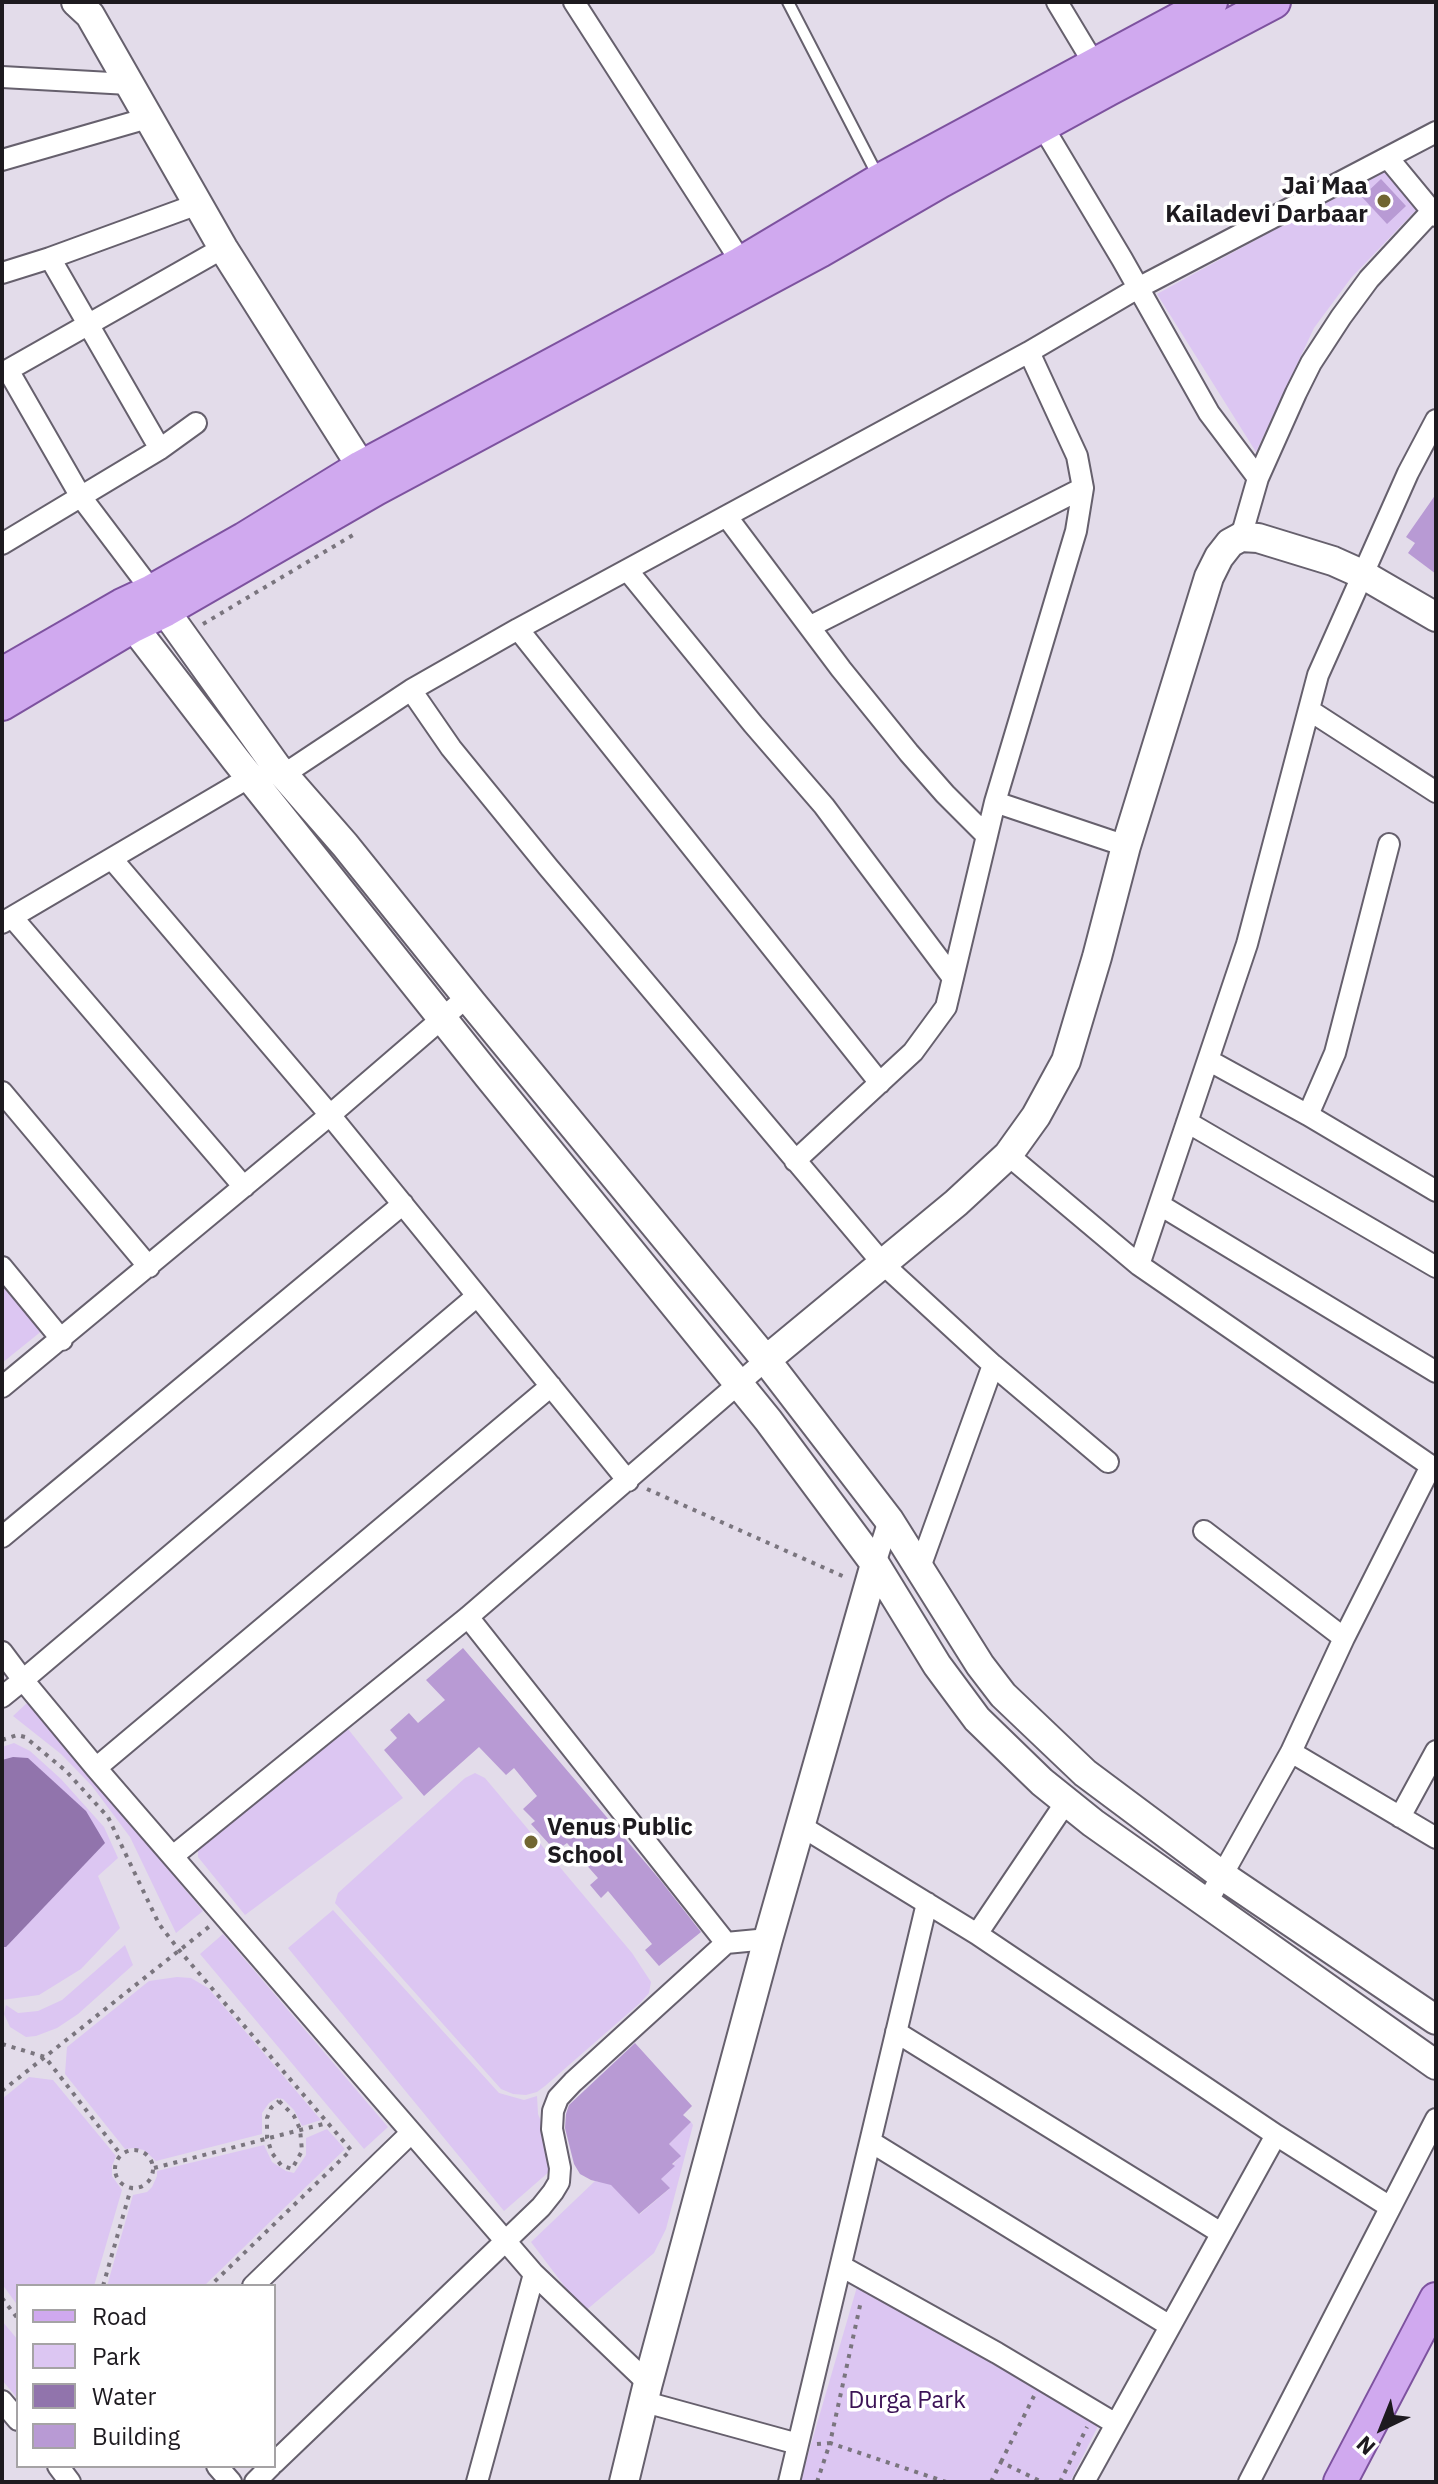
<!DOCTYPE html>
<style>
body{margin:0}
#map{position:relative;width:1438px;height:2484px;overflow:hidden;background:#e3dcea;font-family:"IBM Plex Sans",sans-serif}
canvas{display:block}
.frame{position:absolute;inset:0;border:4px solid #1d1a1f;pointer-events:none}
.legend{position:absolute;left:16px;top:2284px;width:260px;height:184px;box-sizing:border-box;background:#fff;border:2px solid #a5a3a5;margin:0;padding:10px 14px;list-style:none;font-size:24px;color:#1d1a1f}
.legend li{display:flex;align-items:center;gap:16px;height:40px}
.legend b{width:40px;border:2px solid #a5a3a5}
.north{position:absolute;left:1342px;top:2388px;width:80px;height:80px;-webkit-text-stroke:6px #fff;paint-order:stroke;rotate:223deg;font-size:22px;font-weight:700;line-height:32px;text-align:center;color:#1d1a1f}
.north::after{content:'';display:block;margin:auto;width:28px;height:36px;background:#1d1a1f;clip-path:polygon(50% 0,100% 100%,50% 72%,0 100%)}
</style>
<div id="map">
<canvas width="1438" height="2484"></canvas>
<div class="frame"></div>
<ul class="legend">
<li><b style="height:10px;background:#d0a9ef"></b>Road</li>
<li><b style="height:22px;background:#dcc6f2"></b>Park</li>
<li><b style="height:22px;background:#9174ac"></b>Water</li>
<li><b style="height:22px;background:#b89ad4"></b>Building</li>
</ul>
<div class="north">N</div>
</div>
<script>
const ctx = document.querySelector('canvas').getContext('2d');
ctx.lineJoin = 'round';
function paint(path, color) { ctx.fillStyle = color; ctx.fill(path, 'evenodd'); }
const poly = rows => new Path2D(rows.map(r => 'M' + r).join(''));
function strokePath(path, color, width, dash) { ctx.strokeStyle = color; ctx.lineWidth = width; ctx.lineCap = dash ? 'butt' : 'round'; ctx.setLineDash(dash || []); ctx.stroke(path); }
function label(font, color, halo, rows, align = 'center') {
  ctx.font = font + ' "IBM Plex Sans",sans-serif'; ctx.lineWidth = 7; ctx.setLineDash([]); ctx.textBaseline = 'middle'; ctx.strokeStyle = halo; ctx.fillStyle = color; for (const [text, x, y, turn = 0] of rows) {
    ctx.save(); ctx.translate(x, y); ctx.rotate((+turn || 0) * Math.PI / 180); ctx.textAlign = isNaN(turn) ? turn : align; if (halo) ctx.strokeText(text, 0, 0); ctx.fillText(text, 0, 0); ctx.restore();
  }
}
const green = poly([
 [1389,167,1420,206,1351,278,1314,328,1256,452,1157,294],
 [2,1282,43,1330,2,1363],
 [28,1702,203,1911,176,1933,130,1837,92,1786,61,1754,13,1716],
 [348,1729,403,1798,245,1915,198,1857,198,1845],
 [14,1743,30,1751,61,1779,104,1827,118,1858,98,1876,120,1928,81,1969,39,1995,2,2000,2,1747],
 [475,1773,485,1778,632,1953,651,1982,649,1993,640,2003,545,2086,537,2092,526,2095,513,2094,501,2089,335,1903,338,1893,465,1778],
 [333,1910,499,2093,524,2100,537,2096,538,2114,552,2150,550,2171,504,2211,288,1948],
 [223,1934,388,2127,364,2149,200,1954],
 [125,1945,133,1965,78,2014,57,2028,36,2036,26,2037,10,2027,4,2014,6,2005,18,2013,38,2011,62,2000],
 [177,1977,191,1978,208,1988,321,2120,302,2126,294,2110,283,2099,277,2098,269,2103,262,2113,262,2134,156,2161,144,2150,134,2148,125,2149,65,2074,67,2047,149,1981],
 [29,2077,53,2080,116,2156,112,2166,112,2176,122,2190,94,2286,18,2286,18,2306,2,2284,2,2099],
 [691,2122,693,2125,666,2229,654,2253,584,2312,531,2242,595,2181,598,2182,601,2174,640,2214,669,2189,661,2179,680,2156,669,2144],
 [327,2129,345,2149,204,2286,107,2286,133,2195,147,2192,152,2187,157,2176,157,2171,264,2145,272,2162,286,2171,294,2173,306,2155,306,2138],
 [859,2280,1100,2422,1070,2482,800,2482],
 [2,2321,18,2340,18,2399,2,2380]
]);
const water = poly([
 [13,1757,28,1758,86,1811,105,1843,6,1947,2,1947,2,1760]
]);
const building = poly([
 [1381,179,1406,206,1387,224,1362,197],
 [1436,494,1436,574,1408,553,1415,543,1406,537],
 [463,1648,661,1881,701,1932,659,1966,645,1950,652,1944,608,1891,601,1898,590,1885,598,1878,567,1843,560,1848,554,1842,550,1845,531,1824,535,1821,523,1809,537,1796,514,1768,506,1775,479,1747,424,1796,384,1750,397,1738,390,1730,409,1713,418,1723,445,1700,426,1680],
 [635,2043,692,2106,683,2115,691,2122,669,2144,681,2156,672,2164,675,2166,661,2179,670,2188,639,2214,611,2185,591,2180,580,2174,574,2164,565,2128,566,2114,569,2105]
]);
const path = poly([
 [203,624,353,535],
 [2,1305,2,1323],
 [647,1489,847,1578],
 [2,1740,17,1735,25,1737,66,1771,108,1817,159,1924,179,1950,351,2150,210,2286],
 [2,2044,45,2057,121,2155],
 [2,2091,210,1926],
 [279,2101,294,2116,300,2129,302,2151,292,2169,281,2165,272,2153,267,2138,267,2118,271,2108,279,2101],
 '115 2169a19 19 0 1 1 38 0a19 19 0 1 1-38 0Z',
 [154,2168,327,2123],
 [103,2286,131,2188],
 [2,2298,18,2319],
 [817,2444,830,2443,861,2301],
 [1001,2462,1034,2396],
 [817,2482,830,2443,946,2482],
 [991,2482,1001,2462,1042,2482],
 [1060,2482,1087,2427]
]);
const lane = poly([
 [788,2,879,178]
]);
const street = poly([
 [574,2,747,271],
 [1057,2,1099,72],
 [2,77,129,84],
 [1043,127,1122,259,1209,413,1258,478,1241,537],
 [1388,158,1436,216],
 [2,160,148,118],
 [50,258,198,204],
 [2,273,50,258,160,449],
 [8,370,223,248],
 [2,371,8,370,81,497,152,591],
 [1258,478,1296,393,1311,363,1341,317,1369,279,1432,211],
 [727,517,841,669,909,753,945,794,987,836],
 [2,544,160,449,196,423],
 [628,571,753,724,824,806,953,978],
 [811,626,1083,488],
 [518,629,1029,352],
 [411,690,518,629,880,1083],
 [1309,710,1436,792],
 [283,775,411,690,451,748,548,867,884,1265,993,1365,919,1570],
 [995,802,1076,531,1083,488,1077,456,1029,352,1138,288,1436,132],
 [112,859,330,1115,628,1481],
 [12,917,244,1187],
 [2,923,250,777],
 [1208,1060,1308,1115,1335,1053,1389,844],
 [2,1092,149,1267],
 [1308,1115,1436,1191],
 [1187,1122,1436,1267],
 [1008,1155,1139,1265,1431,1466,1344,1638,1291,1752,1206,1904],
 [795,1161,913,1052,946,1007,995,802,1126,846],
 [1160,1205,1436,1372],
 [1139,1265,1247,944,1318,675,1408,473,1436,420],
 [2,1267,62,1340],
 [993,1365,1108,1462],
 [2,1387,330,1115,467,997],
 [1204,1531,1344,1638],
 [2,1537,403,1204],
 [875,1564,889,1520],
 [468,1617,726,1943],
 [2,1652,23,1680,477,1296],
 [2,1697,23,1680,96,1768,534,2274],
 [1291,1752,1436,1838],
 [96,1768,551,1386],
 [1400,1817,1436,1751],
 [801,1826,977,1934,1066,1802],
 [173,1856,468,1617,766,1360],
 [977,1934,1276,2135,1084,2482],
 [896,2032,1221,2233],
 [1276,2135,1390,2207],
 [871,2142,1170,2326],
 [841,2266,997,2353,1116,2424],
 [253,2286,411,2133],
 [2,2401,18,2420],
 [645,2402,798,2444],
 [274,2463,541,2207,553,2192,559,2182,560,2168,552,2129,553,2111,558,2098,573,2082,726,1943,768,1939],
 [58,2466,70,2482],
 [217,2466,231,2482],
 [255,2482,271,2466],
 [477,2482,534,2274,648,2383],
 [789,2482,927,1903],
 [1249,2482,1436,2119]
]);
const secondary = poly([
 [76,2,90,15,223,248,373,485],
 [153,594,276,766,345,845,472,1003,766,1360,889,1520,980,1665,1003,1695,1085,1773,1223,1876,1436,2020],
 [124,609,133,626,236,760,489,1077,768,1420,875,1564,937,1665,977,1719,1042,1782,1093,1823,1436,2065],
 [766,1360,956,1203,1008,1155,1036,1116,1066,1061,1097,957,1126,846,1209,577,1219,557,1230,543,1241,537,1258,538,1333,561,1362,574,1436,617],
 [624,2482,648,2383,768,1939,875,1564]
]);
const primary = poly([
 [2,674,122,605,152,591,244,539,361,467,741,263,880,180,1211,2],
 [2,704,133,626,166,610,376,489,820,251,941,181,1109,89,1274,2],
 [1340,2482,1436,2299]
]);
const markers = [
 [1384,201,8,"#706532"],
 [531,1842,8,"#706532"]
];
const poiNames = [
 ["Jai Maa",1368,187],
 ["Kailadevi Darbaar",1368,215],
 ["Venus Public",547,1828,"left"],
 ["School",547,1856,"left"]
];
const parkNames = [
 ["Durga Park",907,2401]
];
paint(green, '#dcc6f2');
paint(water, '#9174ac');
paint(building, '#b89ad4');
strokePath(lane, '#66606d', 14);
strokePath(street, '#66606d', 24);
strokePath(secondary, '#66606d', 32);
strokePath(primary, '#7d529f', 36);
strokePath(path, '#7a757e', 4, [4, 6]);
strokePath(lane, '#fff', 10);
strokePath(street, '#fff', 20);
strokePath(secondary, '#fff', 28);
strokePath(primary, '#d0a9ef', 32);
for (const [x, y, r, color] of markers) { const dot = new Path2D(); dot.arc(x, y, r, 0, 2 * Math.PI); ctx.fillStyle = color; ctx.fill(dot); strokePath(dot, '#fff', 3); }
label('bold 24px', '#1d1a1f', '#fff', poiNames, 'right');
label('24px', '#3b1256', '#fff', parkNames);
</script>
